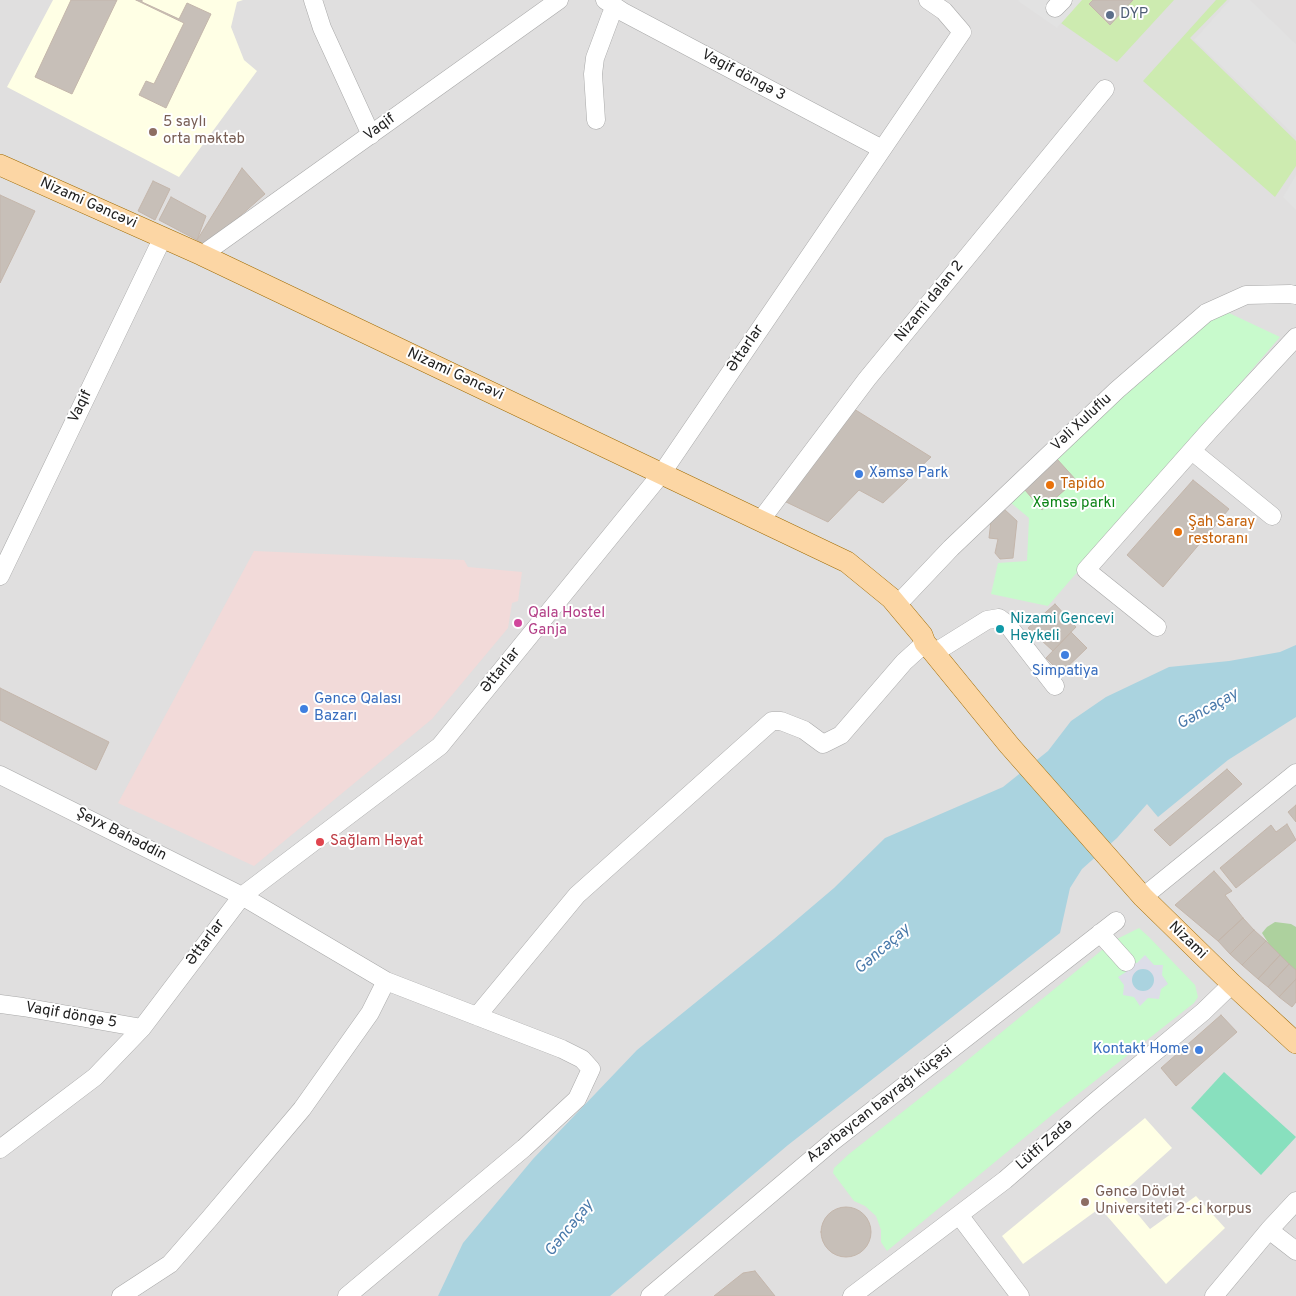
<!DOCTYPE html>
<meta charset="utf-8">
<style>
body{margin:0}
canvas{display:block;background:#f2efe9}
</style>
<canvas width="1296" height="1296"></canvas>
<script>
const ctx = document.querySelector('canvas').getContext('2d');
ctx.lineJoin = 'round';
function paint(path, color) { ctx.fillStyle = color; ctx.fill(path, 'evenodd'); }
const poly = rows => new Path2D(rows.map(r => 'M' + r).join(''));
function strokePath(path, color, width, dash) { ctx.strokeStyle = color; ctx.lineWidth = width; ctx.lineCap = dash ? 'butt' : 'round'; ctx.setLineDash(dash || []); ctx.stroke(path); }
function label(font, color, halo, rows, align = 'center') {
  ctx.font = font + ' Overpass,sans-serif'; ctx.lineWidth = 4; ctx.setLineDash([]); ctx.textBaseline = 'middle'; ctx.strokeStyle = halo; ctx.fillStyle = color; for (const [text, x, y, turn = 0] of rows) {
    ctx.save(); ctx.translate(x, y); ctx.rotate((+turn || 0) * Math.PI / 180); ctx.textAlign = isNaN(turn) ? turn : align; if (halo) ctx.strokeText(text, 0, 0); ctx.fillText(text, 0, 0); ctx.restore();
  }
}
const residential = poly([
 [0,0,1296,0,1296,1296,0,1296]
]);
const commercial = poly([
 [254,551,464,560,468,567,522,572,518,601,512,603,508,628,432,719,254,866,118,803]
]);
const education = poly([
 [53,0,243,0,237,2,231,27,244,60,257,71,179,177,7,87],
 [1145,1118,1172,1148,1121,1194,1150,1229,1196,1196,1225,1228,1166,1284,1100,1208,1023,1264,1002,1236]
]);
const grass = poly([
 [1078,0,1174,0,1117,62,1058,21],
 [1216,0,1227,0,1190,38,1296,141,1296,166,1275,197,1143,81]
]);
const forest = poly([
 [1275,922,1291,924,1296,927,1296,987,1262,933,1267,927]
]);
const park = poly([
 [1229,313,1280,337,1048,606,991,594,998,563,1027,561,1029,518,1010,502,1208,317],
 [1139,928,1149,937,1195,985,1198,997,1194,1003,1058,1110,887,1251,881,1242,881,1230,876,1216,865,1206,854,1201,833,1173,834,1168,849,1154,948,1076,1113,941]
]);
const pitch = poly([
 [1224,1072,1296,1137,1261,1175,1191,1108]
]);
const parking = poly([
 [1019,0,1082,0,1057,28,1018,1],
 [1230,0,1250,0,1296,44,1296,137,1194,40],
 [1296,175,1296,210,1283,197]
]);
const plaza = poly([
 [1145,955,1154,965,1163,965,1162,975,1168,984,1161,989,1159,999,1148,998,1140,1006,1134,997,1123,995,1124,985,1118,977,1126,972,1126,962,1137,963]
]);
const water = poly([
 [1296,645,1296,717,1228,760,1158,817,1147,804,1117,838,1082,869,1070,888,1060,933,788,1145,610,1296,438,1296,463,1243,533,1159,637,1050,774,939,834,888,885,838,1003,787,1048,751,1071,721,1106,697,1169,667,1229,661,1280,652],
 '1132 980a11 11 0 1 1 22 0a11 11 0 1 1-22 0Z'
]);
const building = poly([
 [71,0,117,0,72,94,35,77,71,0],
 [136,0,142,0,142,2,179,19,187,3,211,14,166,108,139,95,146,81,154,84,184,23,136,0],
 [1093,0,1133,0,1110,25,1089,4,1093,0],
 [242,168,265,194,206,246,197,240,242,168],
 [153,181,170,189,155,220,138,211,153,181],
 [0,195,35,211,0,283,0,195],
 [171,197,206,216,197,240,159,220,171,197],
 [854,409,931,457,883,503,859,490,828,522,784,501,854,409],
 [1057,459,1076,480,1042,510,1025,490,1040,472,1057,459],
 [1193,480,1229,509,1163,587,1127,555,1193,480],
 [1004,509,1017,521,1013,558,1000,559,995,553,998,539,989,538,992,512,1004,509],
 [1055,604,1076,627,1053,651,1028,628,1055,604],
 [1071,632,1087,648,1061,673,1046,658,1071,632],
 [0,688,109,742,96,770,0,720,0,688],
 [1227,769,1242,784,1170,846,1154,830,1227,769],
 [1296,805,1296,822,1288,812,1296,805],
 [1287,824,1296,840,1236,888,1220,868,1271,825,1276,832,1287,824],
 [1214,871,1232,891,1225,895,1243,918,1218,941,1175,905,1214,871],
 [1243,918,1254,930,1230,954,1218,941,1243,918],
 [1254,930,1266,941,1242,965,1230,954,1254,930],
 [1266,941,1280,955,1258,979,1242,965,1266,941],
 [1280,955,1289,964,1268,987,1258,979,1280,955],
 [1289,964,1296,970,1296,979,1279,997,1268,987,1289,964],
 [1296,979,1296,1002,1292,1007,1279,997,1296,979],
 [1221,1015,1237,1032,1176,1086,1161,1068,1221,1015],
 '821 1232a25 25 0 1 1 50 0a25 25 0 1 1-50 0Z',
 [755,1271,775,1296,714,1296,743,1273,755,1271]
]);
const minor = poly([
 [313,0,322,28,371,135],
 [605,0,623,12,882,149],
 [1055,8,1063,0],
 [596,120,593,74,595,58,611,15,615,7],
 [202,255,559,0],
 [1192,451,1272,516],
 [760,521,867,379,1105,89],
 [0,576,163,237],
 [897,605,951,548,1117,390,1206,313,1246,295,1290,294,1296,295],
 [1157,627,1086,570,1210,430,1296,337],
 [934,653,987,620,999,618,1007,624,1055,686],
 [0,775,242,896,386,981,562,1049,582,1059,591,1069,577,1099,524,1148,347,1296],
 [1143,897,1296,773],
 [1100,933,1126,962],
 [0,1004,23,1007,142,1028],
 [477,1016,577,895,772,721,781,721,804,730,823,744,841,735,904,662,925,643],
 [0,1149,95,1077,142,1028,242,896,440,746,662,473,962,32,944,11,928,0],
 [959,1215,1020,1296],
 [1269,1230,1296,1251],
 [121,1296,170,1264,210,1218,302,1109,370,1013,386,981],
 [650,1296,832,1142,1116,921],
 [852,1296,1005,1180,1096,1101,1203,1012,1232,984],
 [1214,1296,1269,1230,1296,1201]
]);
const major = poly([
 [0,165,202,255,847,562,891,598,922,635,925,643,934,653,1009,745,1143,897,1232,984,1296,1043]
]);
const markers = [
 [1110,15,5,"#5c6f8a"],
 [153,132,5,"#8d6e63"],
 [859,474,5,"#3f7fe0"],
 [1050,485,5,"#e8710a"],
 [1178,532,5,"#e8710a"],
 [518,623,5,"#d1479c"],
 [1000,629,5,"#0f9aa8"],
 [1065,655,5,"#3f7fe0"],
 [304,709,5,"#3f7fe0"],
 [320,842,5,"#e0444e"],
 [1199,1050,5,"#3f7fe0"],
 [1085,1202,5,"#8d6e63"]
];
const serviceNames = [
 ["DYP",1120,15]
];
const streetNames = [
 ["Vagif döngə 3",743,76,28],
 ["Vaqif",380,128,-36],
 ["Nizami Gəncəvi",88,204,24],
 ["Nizami dalan 2",930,302,-51],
 ["Əttarlar",746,349,-56],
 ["Nizami Gəncəvi",455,375,25],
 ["Vaqif",81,407,-64],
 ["Vəli Xuluflu",1082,423,-43],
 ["Əttarlar",501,671,-51],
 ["Şeyx Bahəddin",121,835,27],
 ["Nizami",1187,941,44],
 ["Əttarlar",206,943,-53],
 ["Vaqif döngə 5",71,1016,10],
 ["Azərbaycan bayrağı küçəsi",880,1105,-38],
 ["Lütfi Zadə",1045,1145,-41]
];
const educationNames = [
 ["5 saylı",163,123],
 ["orta məktəb",163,140],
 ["Gəncə Dövlət",1095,1193],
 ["Universiteti 2-ci korpus",1095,1210]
];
const shopNames = [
 ["Xəmsə Park",869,474],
 ["Simpatiya",1065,672,"center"],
 ["Gəncə Qalası",314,700],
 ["Bazarı",314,717],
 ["Kontakt Home",1189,1050,"right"]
];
const foodNames = [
 ["Tapido",1060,485],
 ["Şah Saray",1188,523],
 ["restoranı",1188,540]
];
const parkNames = [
 ["Xəmsə parkı",1074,504]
];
const hotelNames = [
 ["Qala Hostel",528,614],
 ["Ganja",528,631]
];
const cultureNames = [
 ["Nizami Gencevi",1010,620],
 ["Heykeli",1010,637]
];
const healthNames = [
 ["Sağlam Həyat",330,842]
];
const waterNames = [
 ["Gəncəçay",1208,710,-29],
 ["Gəncəçay",883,950,-41],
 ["Gəncəçay",570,1229,-51]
];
paint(residential, '#e0dfdf');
paint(commercial, '#f2dad9');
paint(education, '#ffffe5');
paint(grass, '#cdebb0');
paint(forest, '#add19e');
paint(park, '#c8facc');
paint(pitch, '#88e0be');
paint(parking, '#e2e2e2');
paint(plaza, '#dddde8');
paint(water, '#aad3df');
paint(building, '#c7bfb8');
strokePath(building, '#c4b6ab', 1);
strokePath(minor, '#a9a9a9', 19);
strokePath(major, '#a06b00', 22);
strokePath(minor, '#fff', 18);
strokePath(major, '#fcd6a4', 21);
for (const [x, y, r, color] of markers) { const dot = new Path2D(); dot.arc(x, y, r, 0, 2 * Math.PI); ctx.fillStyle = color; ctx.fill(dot); strokePath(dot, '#fff', 2); }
label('15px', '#4e5e75', '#fff', serviceNames, 'left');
label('15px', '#222', '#fff', streetNames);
label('15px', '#785e54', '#fff', educationNames, 'left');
label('15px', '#366cbe', '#fff', shopNames, 'left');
label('15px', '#c56008', '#fff', foodNames, 'left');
label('15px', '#0c8416', '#fff', parkNames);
label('15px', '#b23c85', '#fff', hotelNames, 'left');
label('15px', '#0d838f', '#fff', cultureNames, 'left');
label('15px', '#be3a42', '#fff', healthNames, 'left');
label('italic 16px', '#4a7aab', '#fff', waterNames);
</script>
